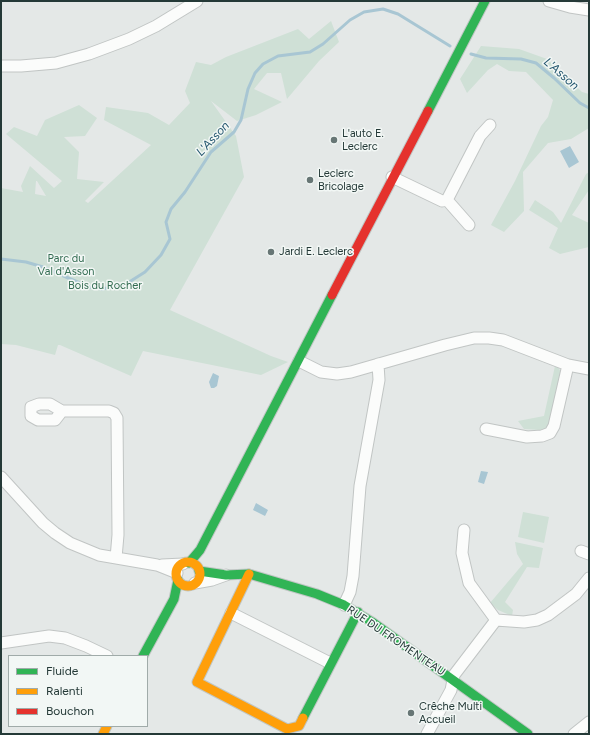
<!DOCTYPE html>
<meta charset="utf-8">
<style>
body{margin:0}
#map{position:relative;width:590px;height:735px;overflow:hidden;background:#e4e8e7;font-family:Figtree,sans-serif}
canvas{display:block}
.frame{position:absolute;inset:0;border:2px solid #243937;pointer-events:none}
.legend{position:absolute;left:8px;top:655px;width:140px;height:72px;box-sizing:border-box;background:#f2f7f5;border:1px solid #a0aba9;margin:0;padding:5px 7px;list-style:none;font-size:12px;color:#243937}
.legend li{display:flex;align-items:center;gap:8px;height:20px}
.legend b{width:20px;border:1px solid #a0aba9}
</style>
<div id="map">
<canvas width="590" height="735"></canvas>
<div class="frame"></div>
<ul class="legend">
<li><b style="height:5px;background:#30b455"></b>Fluide</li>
<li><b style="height:5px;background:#ff9f0a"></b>Ralenti</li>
<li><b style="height:5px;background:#e5322d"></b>Bouchon</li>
</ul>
</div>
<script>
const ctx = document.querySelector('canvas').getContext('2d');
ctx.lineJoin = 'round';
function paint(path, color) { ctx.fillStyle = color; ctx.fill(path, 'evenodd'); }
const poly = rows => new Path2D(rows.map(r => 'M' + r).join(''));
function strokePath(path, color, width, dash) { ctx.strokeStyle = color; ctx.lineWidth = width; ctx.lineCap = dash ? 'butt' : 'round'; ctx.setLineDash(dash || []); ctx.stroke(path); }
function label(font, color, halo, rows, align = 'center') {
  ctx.font = font + ' Figtree,sans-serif'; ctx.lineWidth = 3; ctx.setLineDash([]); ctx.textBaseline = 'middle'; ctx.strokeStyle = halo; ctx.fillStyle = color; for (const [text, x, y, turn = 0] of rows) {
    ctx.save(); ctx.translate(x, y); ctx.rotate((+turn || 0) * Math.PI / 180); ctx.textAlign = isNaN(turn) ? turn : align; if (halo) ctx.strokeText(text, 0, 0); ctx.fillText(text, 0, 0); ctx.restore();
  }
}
const green = poly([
 [331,21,339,42,319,61,287,99,281,73,267,73,254,89,282,102,256,115,237,121,211,101,236,136,244,177,170,310,271,356,288,362,261,375,143,351,131,376,60,345,58,345,55,355,16,345,1,344,1,188,23,192,21,186,30,166,54,188,62,181,6,134,14,127,37,136,45,120,79,105,97,118,85,136,64,137,79,152,77,179,104,182,85,201,88,203,151,145,104,120,106,107,148,113,169,125,190,103,185,91,196,62,211,65,226,57,298,29,309,39],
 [36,181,37,181,46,196,35,194],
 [481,46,519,49,547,59,582,92,589,94,589,128,571,139,548,143,523,172,524,211,504,232,491,225,515,181,541,126,548,117,553,100,526,72,509,71,497,64,488,70,467,93,460,79],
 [589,172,589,190,572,215,589,223,589,247,560,254,549,248,558,228,529,210,535,200,553,212,561,223,586,174],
 [555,366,558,367,561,372,548,428,540,430,524,429,518,421,544,416],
 [523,512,549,517,544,543,518,537],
 [515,542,543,548,539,568,527,567,505,602,513,610,512,616,498,610,490,603,523,564,517,554]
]);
const water = poly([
 [570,146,579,162,569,168,560,151],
 [213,373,219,376,217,386,214,388,211,388,209,382],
 [481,471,488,472,484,484,478,482],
 [256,503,268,510,265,516,253,510]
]);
const stream = poly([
 [471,54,486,58,521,59,536,63,554,78,580,103,589,108],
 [1,259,26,262,43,267,89,287,102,289,126,284,145,272,161,255,170,239,166,222,171,209,185,192,211,152,234,132,241,120,248,89,255,73,263,64,278,56,310,52,323,44,350,20,364,12,383,9,398,14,450,46]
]);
const street = poly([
 [549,1,570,7,589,10],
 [1,66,21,66,56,63,89,54,129,39,156,26,197,1],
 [392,177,442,201,447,200,480,136,490,125],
 [447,200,469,225],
 [299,361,321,372,337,374,351,372,445,345,474,338,489,338,503,340,568,365,589,369],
 [62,411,55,420,38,420,31,416,31,407,39,404,50,404,62,411,109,411,114,413,117,418,118,535,116,558],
 [486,429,527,437,542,436,550,433,554,426,568,365],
 [1,477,43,523,55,533,70,543,99,555,157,565,177,573],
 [464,530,462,553,469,583,496,620],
 [581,551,589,554],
 [162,565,183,564],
 [195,583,212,580,226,575],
 [344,605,350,592,353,576,360,486,379,380,378,364],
 [231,613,330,663],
 [1,643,49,636,65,638,86,646,107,656],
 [427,734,451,690,454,675,496,620,524,622,537,620,548,615,576,594,589,578],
 [574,734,589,722]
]);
const fast = poly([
 [428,111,485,1],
 [189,563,200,550,332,295],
 [199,571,226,575,249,574,317,594,344,605,372,622,528,734],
 [143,656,174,599,178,580],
 [303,718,358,612]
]);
const slow = poly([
 '176 574a12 12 0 1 1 24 0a12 12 0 1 1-24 0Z',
 [249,574,197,682,287,729,299,726,303,718],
 [103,734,107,726]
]);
const jam = poly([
 [332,295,428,111]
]);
const markers = [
 [334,140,4,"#677675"],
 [310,180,4,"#677675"],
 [271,252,4,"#677675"],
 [411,713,4,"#677675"]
];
const poiNames = [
 ["L'auto E.",342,134],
 ["Leclerc",342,147],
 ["Leclerc",318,174],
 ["Bricolage",318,187],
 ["Jardi E. Leclerc",279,252],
 ["Crêche Multi",419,707],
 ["Accueil",419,720]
];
const parkNames = [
 ["Parc du",66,259],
 ["Val d'Asson",66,272],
 ["Bois du Rocher",105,286]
];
const streetNames = [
 ["RUE DU FROMENTEAU",396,641,34]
];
const waterNames = [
 ["L'Asson",561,74,41],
 ["L'Asson",213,139,-47]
];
paint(green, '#cfe0d6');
paint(water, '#a8c6d3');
strokePath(stream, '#a8c6d3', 3);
strokePath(street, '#c1c5c4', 13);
strokePath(fast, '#c0c6c4', 11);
strokePath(slow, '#c0c6c4', 11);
strokePath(jam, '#c0c6c4', 11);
strokePath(street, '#fbfcfb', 11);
strokePath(fast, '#30b455', 9);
strokePath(slow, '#ff9f0a', 9);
strokePath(jam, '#e5322d', 9);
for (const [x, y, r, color] of markers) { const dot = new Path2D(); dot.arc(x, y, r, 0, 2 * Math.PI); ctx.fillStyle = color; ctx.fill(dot); strokePath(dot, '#f2f7f5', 1.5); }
label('11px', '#243937', '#f2f7f5', poiNames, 'left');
label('11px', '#326c51', '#f2f7f5', parkNames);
label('11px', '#243937', '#f2f7f5', streetNames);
label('italic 12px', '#24576f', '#f2f7f5', waterNames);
</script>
